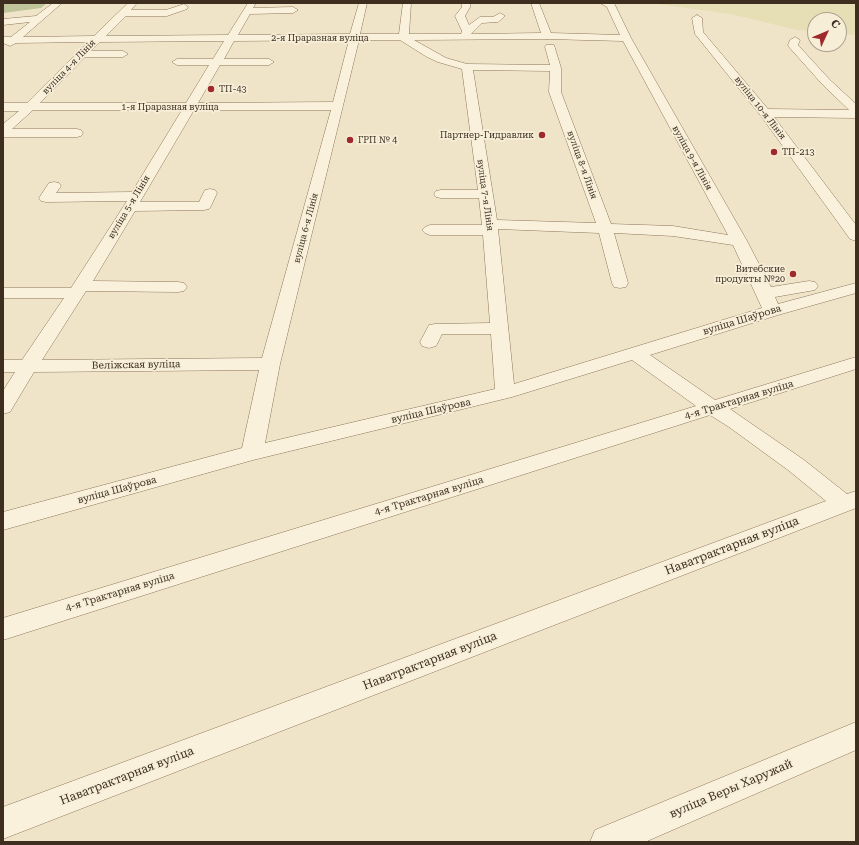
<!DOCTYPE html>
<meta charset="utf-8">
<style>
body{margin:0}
#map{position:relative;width:859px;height:845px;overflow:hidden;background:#f0e4c8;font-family:"Roboto Serif",serif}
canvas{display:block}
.frame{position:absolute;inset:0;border:4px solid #3d2e20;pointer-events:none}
.north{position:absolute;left:807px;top:12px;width:40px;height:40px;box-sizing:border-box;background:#f7eed8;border:1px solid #ada18e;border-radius:50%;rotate:46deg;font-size:11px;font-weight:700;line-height:16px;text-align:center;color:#3d2e20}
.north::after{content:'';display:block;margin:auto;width:14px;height:18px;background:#9e2a2b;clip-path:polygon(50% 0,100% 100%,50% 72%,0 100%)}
</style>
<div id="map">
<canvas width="859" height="845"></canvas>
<div class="frame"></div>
<div class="north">С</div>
</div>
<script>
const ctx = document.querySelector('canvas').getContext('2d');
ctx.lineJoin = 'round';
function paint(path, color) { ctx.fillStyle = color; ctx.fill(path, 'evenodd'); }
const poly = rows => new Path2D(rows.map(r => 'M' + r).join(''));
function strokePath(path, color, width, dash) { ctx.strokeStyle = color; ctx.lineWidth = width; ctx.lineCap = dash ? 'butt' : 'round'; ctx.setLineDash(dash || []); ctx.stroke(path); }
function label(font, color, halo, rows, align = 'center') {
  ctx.font = font + ' "Roboto Serif",serif'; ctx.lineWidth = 3.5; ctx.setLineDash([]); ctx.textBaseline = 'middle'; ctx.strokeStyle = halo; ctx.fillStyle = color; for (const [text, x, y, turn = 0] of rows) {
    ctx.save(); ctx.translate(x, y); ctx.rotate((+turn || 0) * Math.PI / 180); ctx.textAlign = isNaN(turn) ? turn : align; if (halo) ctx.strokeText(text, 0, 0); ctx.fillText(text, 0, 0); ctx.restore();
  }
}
const farmland = poly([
 [650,3,856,3,856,35,839,33,839,20,815,20,815,31,797,30,731,14]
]);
const cemetery = poly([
 [3,3,47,3,41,8,3,13]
]);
const minor = poly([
 [53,3,62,3,23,37,94,36,128,3,137,3,131,10,166,10,184,4,188,7,187,9,167,16,126,16,106,36,228,35,248,3,256,3,253,8,293,7,298,10,293,13,250,14,238,35,350,34,359,3,367,3,360,34,399,34,403,3,411,3,409,34,461,34,462,31,455,16,462,7,462,3,470,3,470,7,465,16,469,25,480,17,493,17,500,13,505,16,498,22,482,23,471,34,541,33,531,3,539,3,551,33,620,35,607,7,600,3,614,3,631,38,747,241,771,287,809,281,815,282,818,286,815,290,775,297,778,304,856,283,856,293,778,315,650,355,715,400,856,357,856,369,730,409,804,460,847,494,856,491,856,508,3,839,3,807,826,501,788,470,729,427,710,415,3,640,3,618,696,406,632,360,512,397,253,460,3,530,3,512,242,448,259,370,34,372,10,412,3,414,3,391,15,372,3,372,3,360,22,360,64,298,3,298,3,288,71,288,127,201,46,202,41,201,39,198,49,183,54,182,59,183,61,186,56,193,132,192,182,110,33,110,12,129,77,129,81,130,83,133,81,136,77,137,3,137,3,124,19,111,3,111,3,103,27,103,88,42,16,43,10,46,3,43,3,37,11,37,30,22,3,25,3,19,36,16,53,3],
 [547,39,623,41,728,235,673,226,611,224,561,92,561,68,554,45,546,45,545,47,550,65,467,64,446,58,414,40,547,39],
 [349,40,333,102,198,103,220,65,269,65,274,62,269,59,224,59,234,41,349,40],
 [359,40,400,40,427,57,438,62,462,69,478,190,441,190,436,191,434,194,436,197,441,198,479,198,482,225,430,225,425,227,422,230,425,233,430,235,483,235,490,323,435,324,429,325,420,342,422,346,429,348,436,346,442,334,491,334,495,389,265,443,280,364,359,40],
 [224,41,213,59,177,59,172,62,177,65,209,65,186,103,40,103,85,57,123,57,128,54,123,51,91,51,100,42,224,41],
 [473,70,550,71,549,92,596,223,497,220,473,70],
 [194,110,331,110,262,358,42,360,86,291,178,292,184,291,187,287,184,283,178,282,93,281,135,211,204,210,209,209,211,206,217,193,215,190,210,189,205,190,199,202,140,202,194,110],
 [498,229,599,233,612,283,614,287,620,288,626,287,628,283,614,233,673,236,733,245,762,308,514,384,498,229],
 [697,15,702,18,703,32,768,109,849,110,822,84,789,47,788,45,790,40,795,37,800,40,798,45,830,80,856,104,856,118,774,117,856,225,856,241,850,239,761,116,695,34,692,18,697,15],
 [856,722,856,750,645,842,590,842,595,830,856,722]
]);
const markers = [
 [211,89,4,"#9e2a2b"],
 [542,135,4,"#9e2a2b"],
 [350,140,4,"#9e2a2b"],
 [774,152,4,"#9e2a2b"],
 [793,274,4,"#9e2a2b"]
];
const farStreetnames = [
 ["2-я Праразная вуліца",320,38],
 ["вуліца 4-я Лінія",69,67,-46],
 ["1-я Праразная вуліца",170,107],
 ["вуліца 10-я Лінія",760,108,52],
 ["вуліца 9-я Лінія",692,158,61],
 ["вуліца 8-я Лінія",582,165,70],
 ["вуліца 7-я Лінія",485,195,82],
 ["вуліца 5-я Лінія",129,207,-59],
 ["вуліца 6-я Лінія",306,228,-75]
];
const farPoinames = [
 ["ТП-43",219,89],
 ["Партнер-Гидравлик",534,135,"right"],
 ["ГРП № 4",358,140],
 ["ТП-213",782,152],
 ["Витебские",785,269,"right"],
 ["продукты №20",785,279,"right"]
];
const streetNames = [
 ["вуліца Шаўрова",742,320,-17],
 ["Веліжская вуліца",136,365,-1],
 ["4-я Трактарная вуліца",739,400,-17],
 ["вуліца Шаўрова",431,411,-13],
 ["вуліца Шаўрова",117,490,-15],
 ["4-я Трактарная вуліца",429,496,-17],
 ["4-я Трактарная вуліца",120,592,-17]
];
const nearStreetnames = [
 ["Наватрактарная вуліца",732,546,-21],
 ["Наватрактарная вуліца",430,661,-21],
 ["Наватрактарная вуліца",127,776,-21],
 ["вуліца Веры Харужай",731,789,-23]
];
paint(farmland, '#e6deb5');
paint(cemetery, '#bfc49a');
strokePath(minor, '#8d765c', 1);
paint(minor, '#faf1dc');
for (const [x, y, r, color] of markers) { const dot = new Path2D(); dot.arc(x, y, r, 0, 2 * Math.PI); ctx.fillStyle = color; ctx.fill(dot); strokePath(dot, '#f7eed8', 1.5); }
label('9px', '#3d2e20', '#f7eed8', farStreetnames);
label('9px', '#3d2e20', '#f7eed8', farPoinames, 'left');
label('10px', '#3d2e20', '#f7eed8', streetNames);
label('12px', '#3d2e20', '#f7eed8', nearStreetnames);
</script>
